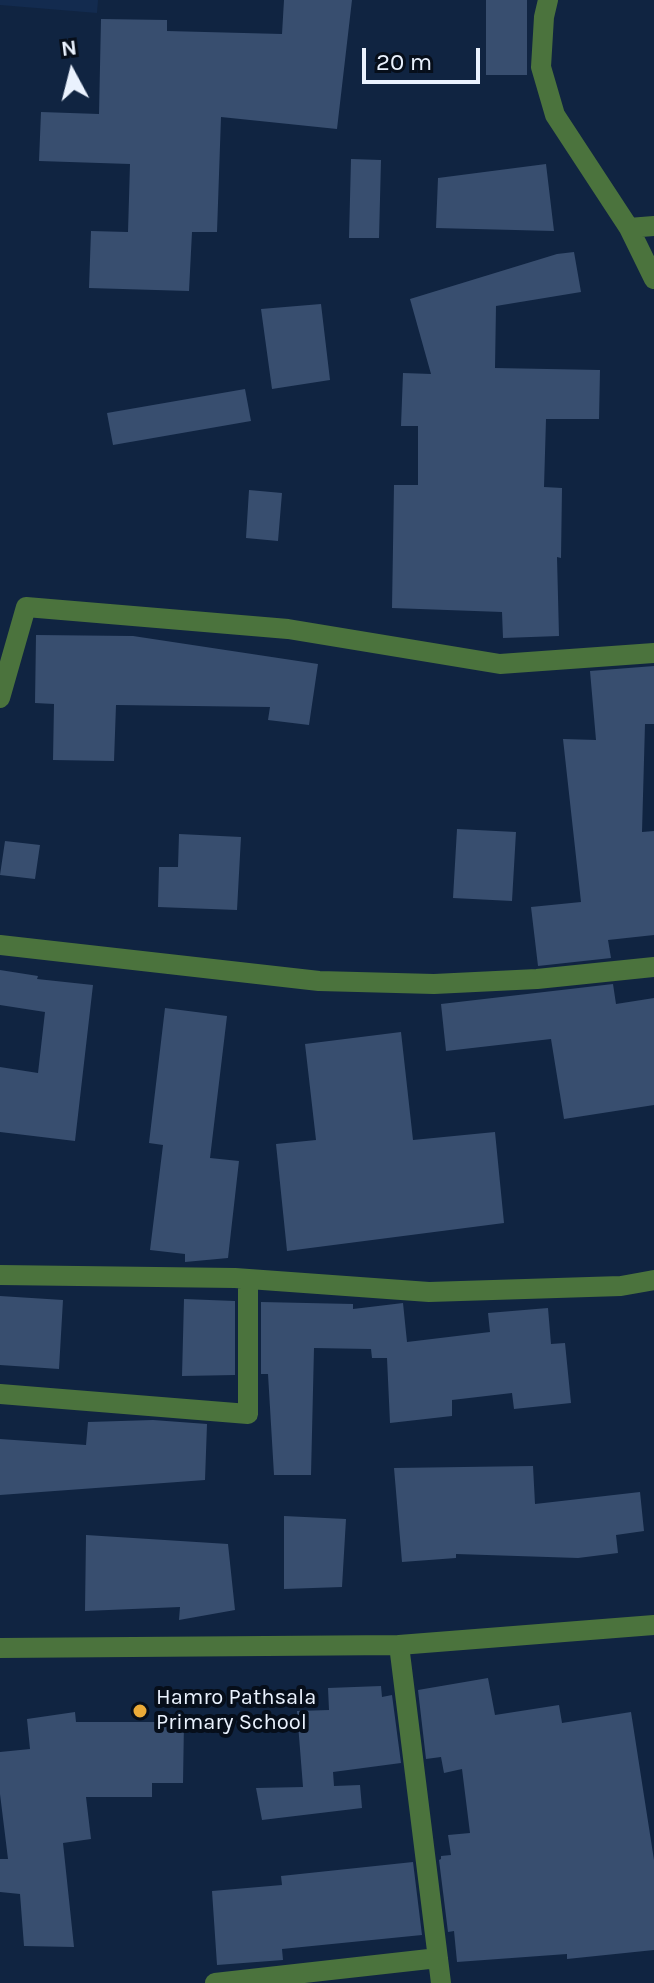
<!DOCTYPE html>
<style>
body{margin:0}
#map{position:relative;width:654px;height:1983px;overflow:hidden;background:#102441;font-family:Karla,sans-serif}
canvas{display:block}
.north{position:absolute;left:32px;top:32px;width:80px;height:80px;-webkit-text-stroke:6px #060e1a;paint-order:stroke;rotate:353deg;font-size:22px;font-weight:700;line-height:32px;text-align:center;color:#eaf2fe}
.north::after{content:'';display:block;margin:auto;width:28px;height:36px;background:#eaf2fe;clip-path:polygon(50% 0,100% 100%,50% 72%,0 100%)}
.scale{position:absolute;left:362px;top:48px;width:118px;height:36px;box-sizing:border-box;border:4px solid #eaf2fe;border-top:0;padding-left:10px;font-size:24px;line-height:28px;white-space:nowrap;color:#eaf2fe;-webkit-text-stroke:6px #060e1a;paint-order:stroke}
</style>
<div id="map">
<canvas width="654" height="1983"></canvas>
<div class="north">N</div>
<div class="scale">20 m</div>
</div>
<script>
const ctx = document.querySelector('canvas').getContext('2d');
ctx.lineJoin = 'round';
function paint(path, color) { ctx.fillStyle = color; ctx.fill(path, 'evenodd'); }
const poly = rows => new Path2D(rows.map(r => 'M' + r).join(''));
function strokePath(path, color, width, dash) { ctx.strokeStyle = color; ctx.lineWidth = width; ctx.lineCap = dash ? 'butt' : 'round'; ctx.setLineDash(dash || []); ctx.stroke(path); }
function label(font, color, halo, rows, align = 'center') {
  ctx.font = font + ' Karla,sans-serif'; ctx.lineWidth = 8; ctx.setLineDash([]); ctx.textBaseline = 'middle'; ctx.strokeStyle = halo; ctx.fillStyle = color; for (const [text, x, y, turn = 0] of rows) {
    ctx.save(); ctx.translate(x, y); ctx.rotate((+turn || 0) * Math.PI / 180); ctx.textAlign = isNaN(turn) ? turn : align; if (halo) ctx.strokeText(text, 0, 0); ctx.fillText(text, 0, 0); ctx.restore();
  }
}
const built = poly([
 [0,0,98,0,97,13,0,5]
]);
const building = poly([
 [284,0,352,0,337,129,221,117,217,232,192,232,189,291,89,288,91,231,128,232,130,164,39,161,41,112,99,114,101,19,167,20,167,31,282,34],
 [486,0,527,0,527,75,486,75],
 [351,159,381,160,379,238,349,238],
 [546,164,554,231,436,228,438,178],
 [574,252,581,292,496,306,495,368,600,370,599,419,546,419,544,487,562,488,561,558,557,557,559,636,503,638,502,612,392,608,394,485,418,485,418,426,401,426,403,373,431,374,410,299,557,254],
 [321,304,330,380,272,389,261,309],
 [245,389,251,421,113,445,107,413],
 [249,490,282,493,278,541,246,538],
 [36,635,133,636,318,664,309,725,268,720,270,707,116,705,114,761,53,760,54,704,35,703],
 [654,666,654,724,645,724,642,832,654,831,654,935,608,940,611,958,538,966,531,907,581,902,563,739,596,740,590,671],
 [457,829,516,832,512,901,453,898],
 [179,834,241,837,237,910,158,907,159,867,178,867],
 [5,841,40,845,35,879,0,875],
 [0,970,38,976,37,979,93,985,75,1141,0,1132,0,1067,38,1073,45,1012,0,1005],
 [613,984,616,1004,654,998,654,1105,564,1119,551,1039,446,1051,441,1004],
 [165,1008,227,1016,210,1158,239,1161,228,1258,185,1262,185,1254,150,1250,163,1145,149,1143],
 [401,1032,413,1140,495,1132,504,1223,287,1251,276,1144,316,1140,305,1044],
 [0,1296,63,1300,59,1369,0,1365],
 [184,1299,235,1301,235,1375,182,1376],
 [261,1302,353,1304,353,1309,403,1303,407,1342,490,1332,488,1313,548,1308,551,1344,565,1343,571,1403,514,1409,512,1393,452,1400,452,1416,390,1423,387,1358,372,1358,371,1349,314,1348,311,1475,274,1475,268,1374,261,1374],
 [153,1420,207,1424,205,1480,0,1495,0,1439,86,1445,88,1422],
 [533,1466,535,1504,640,1492,644,1531,616,1535,618,1553,578,1558,456,1554,456,1558,402,1562,394,1468],
 [284,1516,346,1519,342,1587,284,1589],
 [86,1535,228,1544,235,1610,179,1620,180,1607,85,1611],
 [488,1678,495,1715,559,1705,562,1723,631,1712,654,1860,654,1950,567,1959,567,1954,457,1962,454,1931,448,1932,439,1860,441,1859,441,1856,451,1855,448,1835,470,1833,462,1769,444,1773,441,1757,426,1759,418,1690],
 [381,1686,382,1697,392,1695,401,1763,333,1772,334,1786,360,1785,362,1808,262,1820,256,1788,303,1787,297,1711,329,1710,328,1688],
 [75,1712,76,1722,184,1722,183,1783,152,1783,152,1797,86,1797,91,1839,63,1843,74,1947,24,1946,20,1894,0,1892,0,1859,8,1859,0,1794,0,1752,30,1749,27,1719],
 [413,1862,422,1935,282,1949,283,1960,217,1965,212,1891,282,1885,281,1876]
]);
const minor = poly([
 [548,0,544,17,541,67,555,115,629,228,654,279],
 [629,228,654,226],
 [0,698,26,607,288,629,500,664,654,653],
 [0,945,319,981,434,984,537,979,654,967],
 [0,1275,235,1278,429,1292,621,1286,654,1280],
 [0,1394,248,1414,248,1279],
 [399,1645,441,1983],
 [0,1648,399,1645,654,1625],
 [215,1983,438,1958]
]);
const markers = [
 [140,1711,8,"#eaaa38"]
];
const poiNames = [
 ["Hamro Pathsala",156,1698],
 ["Primary School",156,1723]
];
paint(built, '#132b4f');
paint(building, '#384e6f');
strokePath(minor, '#4b733d', 20);
for (const [x, y, r, color] of markers) { const dot = new Path2D(); dot.arc(x, y, r, 0, 2 * Math.PI); ctx.fillStyle = color; ctx.fill(dot); strokePath(dot, '#060e1a', 3); }
label('22px', '#eaf2fe', '#060e1a', poiNames, 'left');
</script>
